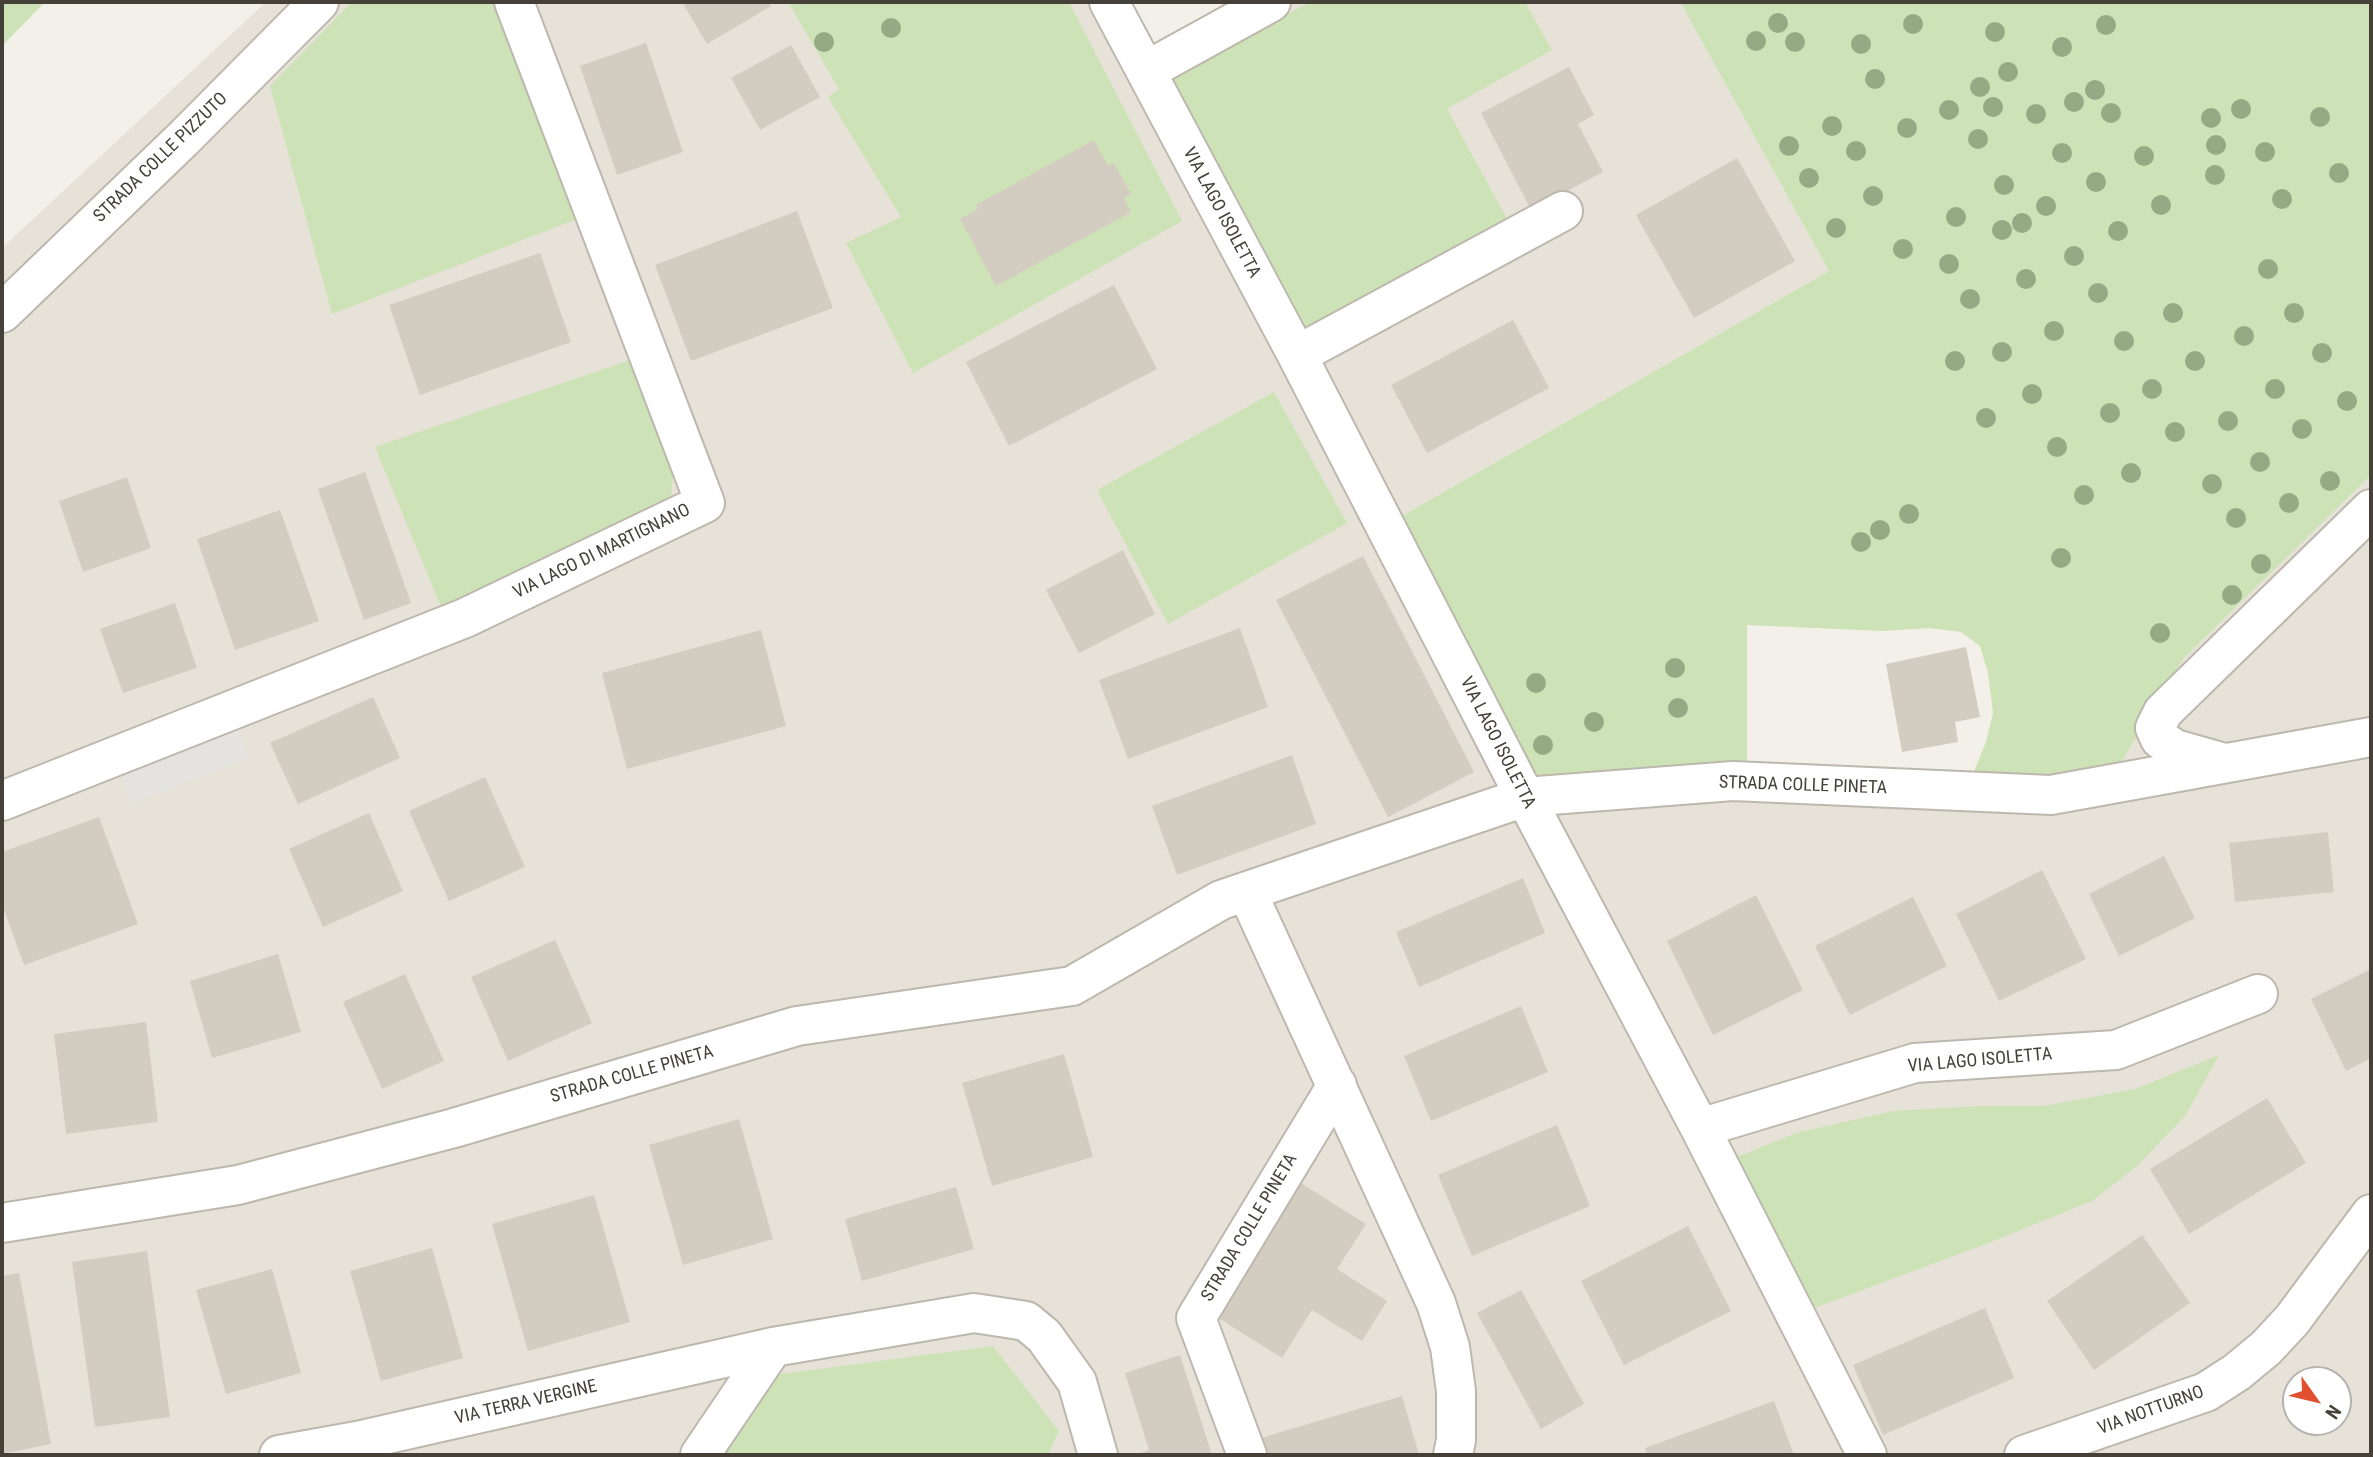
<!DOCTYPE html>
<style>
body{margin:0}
#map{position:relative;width:2373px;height:1457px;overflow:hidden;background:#f3f0e9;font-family:"Roboto Condensed",sans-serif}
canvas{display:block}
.frame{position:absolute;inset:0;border:4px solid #454138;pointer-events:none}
.north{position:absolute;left:2282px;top:1366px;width:70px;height:70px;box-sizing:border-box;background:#fff;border:2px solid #b5b3af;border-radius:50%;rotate:124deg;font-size:19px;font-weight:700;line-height:28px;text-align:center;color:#454138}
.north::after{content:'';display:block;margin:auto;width:24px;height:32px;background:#e25031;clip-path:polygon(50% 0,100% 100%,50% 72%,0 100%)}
</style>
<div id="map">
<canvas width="2373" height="1457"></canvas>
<div class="frame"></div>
<div class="north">N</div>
</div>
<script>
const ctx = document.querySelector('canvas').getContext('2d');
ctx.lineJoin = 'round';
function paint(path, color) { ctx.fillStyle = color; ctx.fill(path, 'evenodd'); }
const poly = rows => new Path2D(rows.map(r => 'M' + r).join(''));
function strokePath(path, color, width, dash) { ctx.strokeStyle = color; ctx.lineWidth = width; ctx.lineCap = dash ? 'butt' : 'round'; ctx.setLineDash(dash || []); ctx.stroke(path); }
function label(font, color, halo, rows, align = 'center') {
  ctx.font = font + ' "Roboto Condensed",sans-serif'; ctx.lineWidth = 5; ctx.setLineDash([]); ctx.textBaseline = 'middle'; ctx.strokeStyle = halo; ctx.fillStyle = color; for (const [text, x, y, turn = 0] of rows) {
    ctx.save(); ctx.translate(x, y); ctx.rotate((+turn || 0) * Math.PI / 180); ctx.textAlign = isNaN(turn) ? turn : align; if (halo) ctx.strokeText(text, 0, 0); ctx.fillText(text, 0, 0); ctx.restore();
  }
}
const residential = poly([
 [266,2,1127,2,1156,53,1247,2,1680,2,1829,271,1402,516,1537,781,2008,782,2116,769,2182,660,2371,475,2371,1455,1048,1455,1059,1430,722,1455,2,1455,2,248],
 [2296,1380,2338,1380,2338,1422,2296,1422]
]);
const green = poly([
 [2,2,45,2,2,46],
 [352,2,497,2,577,219,332,314,270,86],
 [788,2,1069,2,1182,221,913,373,846,243,901,217,828,97,839,89],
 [1311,2,1525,2,1552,50,1447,109,1510,224,1308,338,1163,78],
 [1680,2,2371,2,2371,475,2182,660,2117,769,2008,782,1970,781,1986,742,1993,713,1988,673,1980,646,1961,632,1929,628,1883,631,1747,625,1747,776,1537,781,1402,516,1829,271],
 [633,359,674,462,670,509,446,619,375,447],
 [1274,392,1347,523,1168,624,1097,490],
 [2219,1055,2185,1116,2137,1166,2092,1201,1991,1242,1809,1310,1732,1159,1796,1133,1893,1111,1982,1106,2044,1106,2135,1089],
 [993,1346,1059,1431,1048,1455,722,1455,766,1376]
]);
const parking = poly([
 [238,728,250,758,131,804,119,773]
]);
const building = poly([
 [682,2,768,2,771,6,707,44],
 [646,43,683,152,617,175,580,66],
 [791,45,820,97,760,130,731,78],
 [1569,67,1594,115,1578,124,1603,172,1531,210,1481,113],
 [1094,140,1108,166,1114,163,1131,194,1124,198,1131,212,996,286,960,219,978,209,976,205],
 [1737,158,1795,261,1694,318,1636,215],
 [797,211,833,308,691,361,655,265],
 [540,253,571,342,420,395,389,305],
 [1114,285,1157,369,1009,446,966,362],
 [1513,320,1549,388,1427,453,1391,385],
 [365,472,411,603,364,620,318,489],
 [127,477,151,548,83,572,59,501],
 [280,510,319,621,235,650,197,539],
 [1123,550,1155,614,1079,653,1046,590],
 [1363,556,1474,772,1388,817,1276,600],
 [175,603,197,668,123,693,100,629],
 [1240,628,1268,707,1128,759,1099,680],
 [761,630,786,726,627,769,602,673],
 [1966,647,1980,717,1955,722,1958,742,1902,752,1886,664],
 [373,697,400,758,298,804,270,743],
 [1292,755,1316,824,1177,875,1152,806],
 [485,777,525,867,449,901,409,811],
 [369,813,403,891,323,927,289,849],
 [99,817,138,924,24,965,2,904,2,852],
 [2328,832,2334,892,2235,902,2229,843],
 [2164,856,2195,918,2119,956,2089,894],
 [2042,870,2086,959,1999,1001,1956,914],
 [1523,878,1545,933,1419,987,1396,932],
 [1756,895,1803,990,1713,1035,1667,941],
 [1913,897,1947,966,1850,1015,1815,946],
 [555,940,592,1023,508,1061,471,977],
 [278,954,301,1032,212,1058,190,981],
 [2371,969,2371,1058,2346,1071,2311,999],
 [405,974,444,1061,382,1089,343,1002],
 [1521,1006,1548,1072,1431,1121,1404,1056],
 [146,1022,158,1122,66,1134,54,1034],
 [1064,1054,1093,1157,992,1186,962,1083],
 [2267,1098,2306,1163,2189,1234,2150,1169],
 [739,1119,773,1239,683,1265,649,1145],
 [1557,1125,1590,1206,1472,1256,1438,1175],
 [1291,1177,1366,1224,1337,1269,1387,1301,1362,1341,1312,1310,1282,1358,1207,1311],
 [956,1187,974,1249,862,1281,845,1219],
 [594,1195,630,1322,528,1351,492,1224],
 [1688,1226,1731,1311,1624,1365,1581,1281],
 [2142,1235,2190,1303,2094,1370,2047,1301],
 [432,1248,463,1358,381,1381,350,1271],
 [147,1251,170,1417,95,1427,72,1262],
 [272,1269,301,1373,226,1394,196,1290],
 [19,1273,51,1444,2,1454,2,1276],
 [1521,1290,1584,1404,1541,1429,1477,1313],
 [1985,1308,2014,1378,1883,1435,1853,1365],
 [1180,1355,1212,1455,1135,1455,1149,1450,1125,1373],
 [1402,1396,1419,1455,1259,1455,1254,1440],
 [1774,1401,1794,1455,1647,1455,1645,1448]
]);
const minor = poly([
 [1109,2,1297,355,1525,797,1700,1128,1867,1455],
 [1146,71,1271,2],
 [2,313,185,137,319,2],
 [1297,355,1563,211],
 [2221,762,2175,749,2160,739,2155,728,2163,712,2371,509],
 [2,801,465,618,705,503,514,2],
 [1247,892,1436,1303,1450,1347,1456,1391,1456,1440,1453,1455],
 [1700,1128,1915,1063,2116,1050,2258,994],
 [2,1223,238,1185,454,1128,797,1026,1072,986,1221,900,1525,797,1733,781,2051,795,2371,737],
 [279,1455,357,1441,773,1347,974,1313,1026,1321,1044,1336,1077,1382,1098,1455],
 [700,1455,773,1347],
 [1247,1455,1196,1318,1337,1085],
 [2024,1455,2206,1392,2237,1372,2266,1348,2292,1320,2371,1214]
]);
const trees = [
 [1778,23],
 [1913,24],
 [2106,25],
 [891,28],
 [1995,32],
 [1756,41],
 [824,42],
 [1795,42],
 [1861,44],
 [2062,47],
 [2008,72],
 [1875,79],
 [1980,87],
 [2095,90],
 [2074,102],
 [1993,107],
 [2241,109],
 [1949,110],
 [2111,113],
 [2036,114],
 [2320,117],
 [2211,118],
 [1832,126],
 [1907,128],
 [1978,139],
 [2216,145],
 [1789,146],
 [1856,151],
 [2265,152],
 [2062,153],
 [2144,156],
 [2339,173],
 [2215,175],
 [1809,178],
 [2096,182],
 [2004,185],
 [1873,196],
 [2282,199],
 [2161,205],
 [2046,206],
 [1956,217],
 [2022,223],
 [1836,228],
 [2002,230],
 [2118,231],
 [1903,249],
 [2074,256],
 [1949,264],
 [2268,269],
 [2026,279],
 [2098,293],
 [1970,299],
 [2173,313],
 [2294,313],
 [2054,331],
 [2244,336],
 [2124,341],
 [2002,352],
 [2322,353],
 [1955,361],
 [2195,361],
 [2152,389],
 [2275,389],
 [2032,394],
 [2347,401],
 [2110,413],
 [1986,418],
 [2228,421],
 [2302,429],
 [2175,432],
 [2057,447],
 [2260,462],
 [2131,473],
 [2330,481],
 [2212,484],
 [2084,495],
 [2289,503],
 [1909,514],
 [2236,518],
 [1880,530],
 [1861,542],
 [2061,558],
 [2261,564],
 [2232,595],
 [2160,633],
 [1675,668],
 [1536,683],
 [1678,708],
 [1594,722],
 [1543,745]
];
const streetNames = [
 ["STRADA COLLE PIZZUTO",161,158,-44],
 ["VIA LAGO ISOLETTA",1221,213,62],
 ["VIA LAGO DI MARTIGNANO",602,552,-26],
 ["VIA LAGO ISOLETTA",1497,743,63],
 ["STRADA COLLE PINETA",1803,786,2],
 ["VIA LAGO ISOLETTA",1980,1061,-5],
 ["STRADA COLLE PINETA",632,1075,-16],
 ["STRADA COLLE PINETA",1250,1228,-59],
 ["VIA TERRA VERGINE",526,1403,-13],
 ["VIA NOTTURNO",2151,1411,-20]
];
paint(residential, '#e6e2d8');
paint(green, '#cde2b6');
paint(parking, '#e4e3e0');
paint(building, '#d3ccc0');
strokePath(minor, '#bdb8ad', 42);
strokePath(minor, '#fff', 38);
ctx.fillStyle = '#95aa84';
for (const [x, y] of trees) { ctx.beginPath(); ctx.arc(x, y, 10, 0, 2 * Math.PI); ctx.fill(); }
label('18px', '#454138', '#fff', streetNames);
</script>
